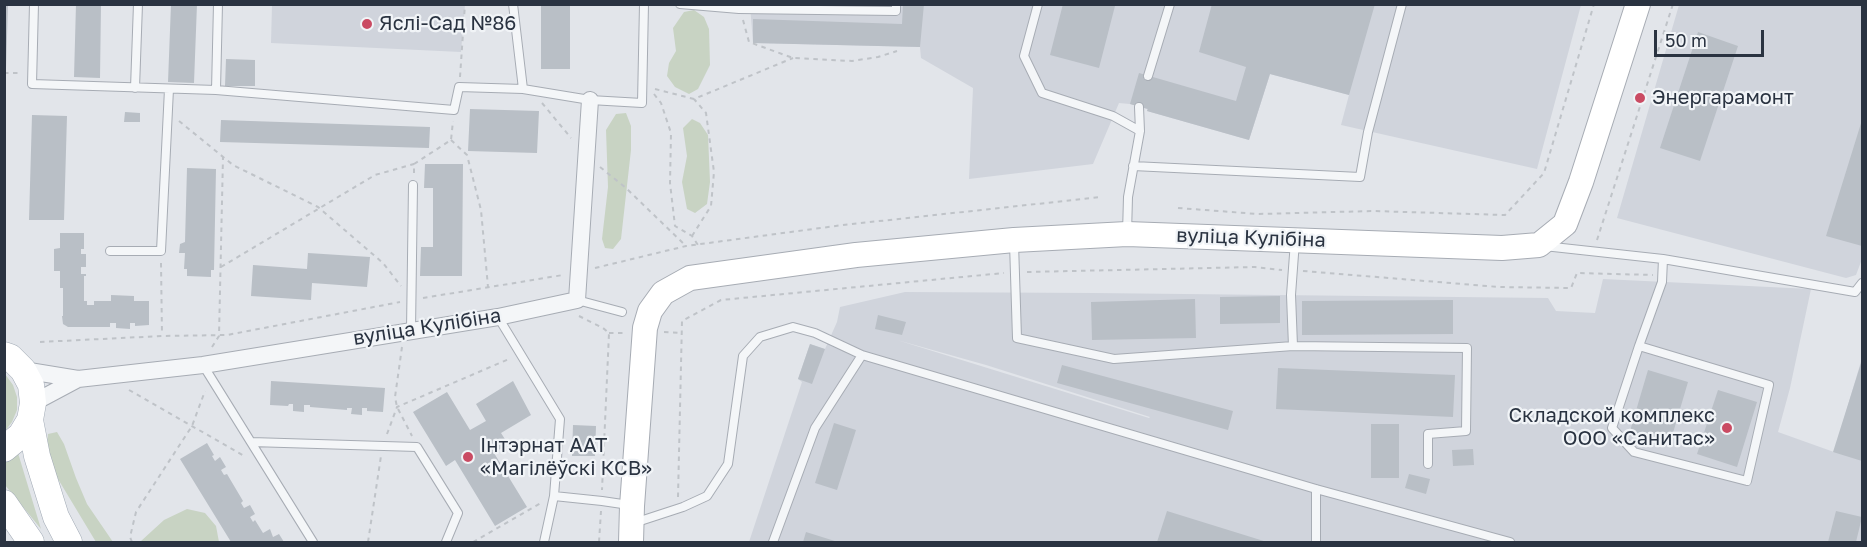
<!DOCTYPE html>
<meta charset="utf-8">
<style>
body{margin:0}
#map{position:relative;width:1867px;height:547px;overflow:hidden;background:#e2e5ea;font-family:"Golos Text",sans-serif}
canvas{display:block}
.frame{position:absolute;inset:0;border:6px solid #2a3341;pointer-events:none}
.scale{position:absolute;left:1654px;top:30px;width:110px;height:27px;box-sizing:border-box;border:3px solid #2a3341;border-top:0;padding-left:8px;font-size:18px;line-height:21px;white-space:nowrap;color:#2a3341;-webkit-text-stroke:4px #f1f4f7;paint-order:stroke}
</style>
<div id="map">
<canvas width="1867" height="547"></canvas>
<div class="frame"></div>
<div class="scale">50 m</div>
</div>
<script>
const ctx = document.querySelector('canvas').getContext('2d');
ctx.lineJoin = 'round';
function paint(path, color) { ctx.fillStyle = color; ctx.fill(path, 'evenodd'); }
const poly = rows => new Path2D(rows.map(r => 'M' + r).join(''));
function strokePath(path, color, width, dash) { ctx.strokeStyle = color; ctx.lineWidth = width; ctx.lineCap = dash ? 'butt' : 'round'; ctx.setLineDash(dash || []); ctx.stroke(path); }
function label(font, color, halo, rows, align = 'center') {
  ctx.font = font + ' "Golos Text",sans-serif'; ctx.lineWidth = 4.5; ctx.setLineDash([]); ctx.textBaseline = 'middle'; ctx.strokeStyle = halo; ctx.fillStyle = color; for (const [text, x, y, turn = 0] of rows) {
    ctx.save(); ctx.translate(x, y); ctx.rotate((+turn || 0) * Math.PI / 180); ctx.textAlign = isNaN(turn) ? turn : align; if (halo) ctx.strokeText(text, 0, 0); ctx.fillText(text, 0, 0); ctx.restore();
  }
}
const built = poly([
 [272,5,465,5,461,52,271,43],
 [750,5,1581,5,1537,169,1341,125,1349,95,1270,74,1249,140,1147,111,1147,109,1130,104,1119,103,1093,164,969,179,973,88,921,58,920,47,753,43],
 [1679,5,1862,5,1862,259,1856,275,1846,278,1617,218],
 [1603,279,1811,289,1790,388,1778,432,1834,452,1862,358,1862,542,749,542,802,382,798,379,810,344,825,349,837,322,840,307,905,292,1093,293,1548,298,1556,311,1595,313],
 [897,340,986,365,1150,417,1149,418]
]);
const green = poly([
 [694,10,704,17,709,29,710,65,698,89,689,94,675,87,667,76,669,63,676,51,673,28,684,12],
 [626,113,631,126,631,150,621,239,613,249,605,248,602,239,608,187,606,130,616,114],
 [692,119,700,123,708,135,710,182,707,204,695,213,687,209,682,182,687,156,683,128],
 [5,374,13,385,17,397,17,410,12,422,5,431],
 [57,432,64,444,76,478,87,504,113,542,96,542,58,479,50,462,47,444,48,434],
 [18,453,41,529,5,485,5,461],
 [187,509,205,513,216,526,219,542,142,542,141,541,164,520]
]);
const building = poly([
 [76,4,101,4,100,78,74,77],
 [171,4,197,4,194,83,168,82],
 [541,4,570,4,570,69,541,69],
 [903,4,924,4,920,47,753,43,753,19,902,24],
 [1063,4,1109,4,1115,6,1099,68,1050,55],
 [1212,4,1375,4,1349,95,1270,74,1249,140,1147,111,1148,109,1130,104,1139,73,1236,101,1246,67,1199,52],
 [4,5,8,5,6,69,4,69],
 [1698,32,1738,46,1700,161,1660,148],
 [226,59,255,60,255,86,225,86],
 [470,109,539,111,537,153,468,151],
 [125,112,140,113,140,122,124,122],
 [32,115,67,116,64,220,29,220],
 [221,120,430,127,429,148,220,142],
 [1862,120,1862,246,1826,236],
 [425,164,463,164,462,276,420,276,421,247,433,247,433,188,424,188],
 [187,168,216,169,214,270,211,270,211,277,187,276,187,269,184,269,185,253,179,253,180,244,185,242],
 [60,233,84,233,84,249,81,249,81,254,86,254,86,267,81,267,81,274,86,274,86,276,84,276,84,301,87,301,87,305,94,305,94,301,111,301,111,295,134,296,134,301,149,301,149,325,135,326,135,323,130,323,130,329,116,328,116,323,110,323,110,327,68,327,63,324,62,316,63,316,63,288,60,288,60,271,54,271,54,249,60,248],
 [308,253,370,257,367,287,312,283,311,300,251,296,253,265,307,269],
 [1280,296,1280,323,1220,324,1220,297],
 [1195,299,1196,338,1092,340,1091,302],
 [1453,300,1453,334,1302,335,1302,301],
 [878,315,906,322,902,335,875,329],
 [810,344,825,349,812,384,798,379],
 [1862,360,1862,461,1833,452],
 [1062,365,1233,411,1228,430,1057,383],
 [1278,368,1455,375,1453,417,1276,409],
 [1648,370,1688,382,1670,443,1630,431],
 [271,381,385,388,383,412,367,411,367,408,362,408,362,415,351,414,352,408,347,408,347,410,310,407,310,405,304,405,304,412,293,411,293,404,289,404,288,406,270,405],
 [513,381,531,415,501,433,508,444,494,453,527,507,495,526,455,460,446,466,413,412,447,392,470,430,486,421,476,404],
 [1718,390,1757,402,1737,467,1697,454],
 [834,423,856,430,837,490,815,483],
 [1371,424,1399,424,1399,478,1371,478],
 [573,425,596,426,595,456,572,456],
 [207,443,214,455,212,456,215,461,220,457,226,467,221,470,224,475,227,474,243,501,241,503,244,508,250,505,255,514,250,517,253,522,255,520,263,533,270,529,273,537,279,534,284,542,231,542,180,459],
 [1473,449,1474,465,1453,466,1452,450],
 [1409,474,1430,479,1426,494,1405,488],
 [1167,511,1267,542,1157,542],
 [1836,511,1862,517,1856,542,1828,542],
 [806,532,838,542,803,542]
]);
const path = poly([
 [743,20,749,42,793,58,852,61,878,57,897,51],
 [4,73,22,73],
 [460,77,465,4],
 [655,89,694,99,793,58],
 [654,94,661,103,671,133,670,183,675,226,692,236,698,245],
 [542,103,571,138],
 [179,121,233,165,318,207,383,263,401,286],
 [451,140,467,155,481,210,488,287],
 [600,167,626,188,686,246],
 [414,173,414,164,451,140,453,121],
 [1178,208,1258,214,1373,211,1505,215,1544,173,1594,4],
 [692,236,711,206,714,172,706,113,694,99],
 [1597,240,1673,4],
 [161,263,162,335],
 [221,267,375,175,414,164],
 [595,268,686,246,843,225,1101,197],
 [1303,271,1499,287,1571,288,1577,273,1653,275],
 [1027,272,1255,267,1282,270],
 [423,298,563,275],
 [579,316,603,328,609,333,602,490],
 [664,332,681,333],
 [609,333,624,333],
 [40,342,162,336,227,335,400,302],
 [212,347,219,336,223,157],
 [402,347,395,397,397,407,412,436],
 [129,390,246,457],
 [387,434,397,407,509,359],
 [678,497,682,321,721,300,1004,273],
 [132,542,130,537,136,512,192,426,205,391],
 [368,542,381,456],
 [473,542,541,503],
 [599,542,601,511]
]);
const lane = poly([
 [34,4,32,84,216,90,454,110,459,87,523,89,590,100,642,103,644,4],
 [513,4,523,89],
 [680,4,739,9,896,11,896,4],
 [1038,4,1024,56,1042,93,1113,116,1140,131],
 [1148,76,1170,4],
 [135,88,138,4],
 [216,90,218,4],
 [1133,166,1360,177,1368,132,1402,4],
 [1127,233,1128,197,1140,131,1139,107],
 [1014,243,1017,338,1114,359,1293,346,1291,295,1295,241],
 [1544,246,1663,259,1855,292,1862,283],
 [110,251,161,251,169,89],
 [577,300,622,312],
 [498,317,560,419,554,496,602,501,629,505],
 [411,330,413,185],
 [1293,346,1467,348,1466,431,1428,434,1428,464],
 [1639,346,1769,385,1747,481,1634,452,1612,428,1639,346,1662,282,1663,259],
 [862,355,1316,489,1510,542],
 [203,365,313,542],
 [251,442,417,447,458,513,446,542],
 [634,523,683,507,707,496,728,464,743,356,760,337,793,327,815,333,862,355,815,428,773,542],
 [544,542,554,496],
 [1316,542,1316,489]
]);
const street = poly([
 [23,370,78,379,203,365,498,317,577,300,590,100],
 [33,403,78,379]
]);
const secondary = poly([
 [631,542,632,506,645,328,650,311,663,293,690,278,856,255,1014,240,1127,234,1502,248,1539,245,1565,224,1581,182,1638,4]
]);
const primary = poly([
 [4,355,10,357,23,370,31,385,33,403,30,420,21,435,4,449],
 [30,420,37,456,56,517,69,542],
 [4,503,31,542]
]);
const markers = [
 [367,24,6,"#ca4b63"],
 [1640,98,6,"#ca4b63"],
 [1727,428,6,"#ca4b63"],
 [468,457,6,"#ca4b63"]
];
const poiNames = [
 ["Яслі-Сад №86",379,24],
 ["Энергарамонт",1652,98],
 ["Складской комплекс",1715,416,"right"],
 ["ООО «Санитас»",1715,439,"right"],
 ["Інтэрнат ААТ",480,446],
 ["«Магілёўскі КСВ»",480,469]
];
const streetNames = [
 ["вуліца Кулібіна",1251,238,2],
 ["вуліца Кулібіна",427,327,-9]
];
paint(built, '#d0d4dc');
paint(green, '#c8d3c3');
paint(building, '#b9bfc6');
strokePath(lane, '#a7acb4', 10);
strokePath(street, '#a7acb4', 18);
strokePath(secondary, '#a7acb4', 26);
strokePath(primary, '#a1aab5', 27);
strokePath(path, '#bfc3c8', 2, [4.5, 4.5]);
strokePath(lane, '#f4f6f8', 8);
strokePath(street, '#f4f6f8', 16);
strokePath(secondary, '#fff', 24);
strokePath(primary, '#fff', 26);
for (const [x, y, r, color] of markers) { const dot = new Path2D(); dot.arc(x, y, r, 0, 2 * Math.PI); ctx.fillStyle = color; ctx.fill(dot); strokePath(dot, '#f1f4f7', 2); }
label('20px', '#2a3341', '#f1f4f7', poiNames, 'left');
label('20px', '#2a3341', '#f1f4f7', streetNames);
</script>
